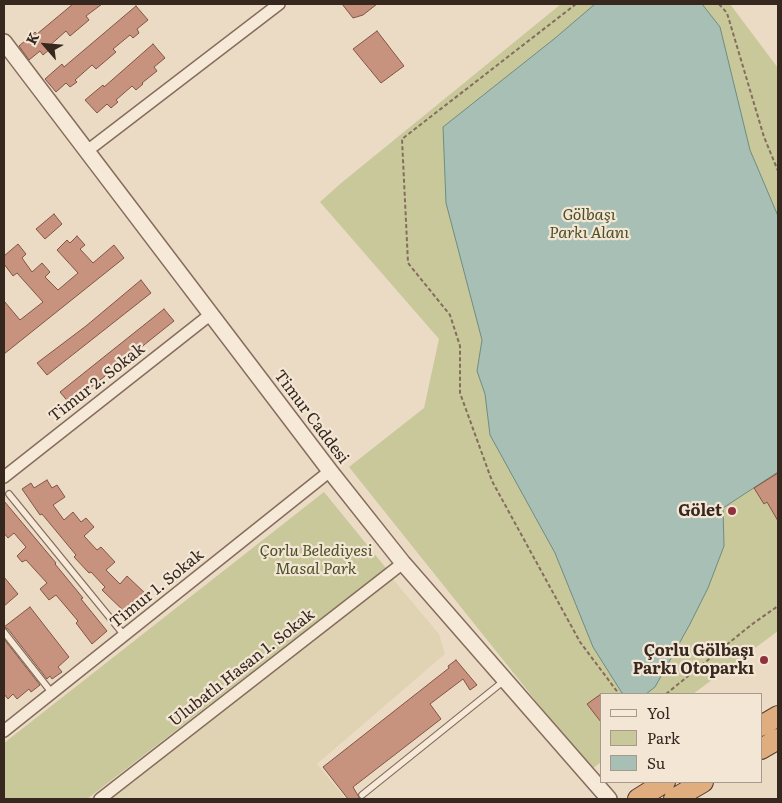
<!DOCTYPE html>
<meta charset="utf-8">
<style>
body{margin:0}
#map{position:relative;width:782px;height:803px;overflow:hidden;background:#ebdbc5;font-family:Literata,serif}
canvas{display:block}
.frame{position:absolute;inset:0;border:5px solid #36271f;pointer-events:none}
.legend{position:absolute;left:600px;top:693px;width:162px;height:90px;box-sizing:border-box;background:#f3e6d5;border:1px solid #a79a8c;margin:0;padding:6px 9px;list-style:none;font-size:15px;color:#36271f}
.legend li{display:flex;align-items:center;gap:10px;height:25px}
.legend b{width:25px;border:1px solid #a79a8c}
.north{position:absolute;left:20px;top:20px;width:50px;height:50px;-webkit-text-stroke:4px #f3e6d5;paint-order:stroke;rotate:297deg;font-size:14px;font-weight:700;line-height:20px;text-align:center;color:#36271f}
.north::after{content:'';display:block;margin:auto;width:18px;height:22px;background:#36271f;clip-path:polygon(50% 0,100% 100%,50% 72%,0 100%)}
</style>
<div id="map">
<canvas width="782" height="803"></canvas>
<div class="frame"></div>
<ul class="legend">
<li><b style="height:6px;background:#f7e9d8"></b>Yol</li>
<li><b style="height:14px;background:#c9c89a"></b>Park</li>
<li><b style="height:14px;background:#a7bfb5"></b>Su</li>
</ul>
<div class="north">K</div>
</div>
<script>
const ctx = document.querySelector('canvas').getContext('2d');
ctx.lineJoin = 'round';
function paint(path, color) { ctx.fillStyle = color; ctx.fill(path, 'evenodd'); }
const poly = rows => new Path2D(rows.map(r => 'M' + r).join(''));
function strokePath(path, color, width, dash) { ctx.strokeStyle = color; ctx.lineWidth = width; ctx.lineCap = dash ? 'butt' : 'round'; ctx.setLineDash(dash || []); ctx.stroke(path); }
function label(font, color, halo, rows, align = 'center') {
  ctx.font = font + ' Literata,serif'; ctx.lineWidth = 4.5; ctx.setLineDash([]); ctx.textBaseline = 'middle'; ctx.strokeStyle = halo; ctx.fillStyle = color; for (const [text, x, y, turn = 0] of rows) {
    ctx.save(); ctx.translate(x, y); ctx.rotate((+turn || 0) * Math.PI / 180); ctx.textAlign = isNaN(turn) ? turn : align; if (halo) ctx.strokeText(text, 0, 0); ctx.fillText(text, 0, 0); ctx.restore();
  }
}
const farmland = poly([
 [392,578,439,634,445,654,317,764,346,799,109,799,252,688,253,689]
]);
const green = poly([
 [561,4,730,4,778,68,778,631,693,694,601,694,601,762,591,770,349,467,424,408,439,339,320,202,340,184],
 [324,492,386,568,87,799,4,799,4,743]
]);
const water = poly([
 [595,4,702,4,720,27,750,150,778,216,778,472,723,508,724,546,708,588,690,624,655,687,646,694,625,694,622,693,593,647,555,553,490,435,485,394,477,371,482,340,446,203,443,127,554,39,595,4]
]);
const building = poly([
 [73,4,102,4,86,16,89,20,70,36,66,31,48,47,50,49,43,55,40,51,29,60,19,46,35,32,37,34,73,4],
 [342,4,377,4,363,15,353,18,342,4],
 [136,6,148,20,137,29,139,33,133,38,130,35,113,49,116,52,96,69,92,65,75,80,77,82,70,87,66,83,56,92,45,79,62,64,64,67,136,6],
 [377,31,404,66,381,83,353,49,377,31],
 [153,44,165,58,154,67,157,71,142,83,143,84,136,90,132,86,116,100,118,102,111,108,107,104,97,113,85,100,103,85,104,87,153,44],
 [54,214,62,224,45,239,36,229,54,214],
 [77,236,85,245,80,249,93,263,114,245,124,258,4,354,4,301,20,320,43,302,17,273,13,276,4,264,4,256,18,244,26,254,22,258,32,272,42,263,50,272,45,277,58,290,78,273,57,250,67,240,70,243,77,236],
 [141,280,151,293,47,375,37,363,86,326,141,280],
 [164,309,174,321,70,404,60,392,164,309],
 [778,473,778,521,767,502,764,504,754,488,778,473],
 [47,480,52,488,57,485,65,497,53,505,64,520,73,512,81,522,86,518,94,527,84,536,97,550,101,547,115,562,106,570,120,584,127,576,147,595,129,616,102,590,105,587,91,572,89,573,74,557,76,555,42,514,40,515,22,489,31,483,34,488,47,480],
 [4,501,56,563,55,564,83,598,81,599,107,631,92,644,76,623,78,621,56,595,49,600,40,589,47,583,26,560,22,562,17,556,26,547,14,533,8,538,4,533,4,501],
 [4,577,18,594,4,606,4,577],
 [30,607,69,657,58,667,62,672,52,679,50,676,47,679,8,629,4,627,30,607],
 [4,639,40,685,31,692,29,689,17,699,13,694,8,699,4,694,4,639],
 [456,660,477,685,470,690,463,679,430,704,441,719,353,787,360,799,348,799,323,767,449,668,448,666,456,660],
 [601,694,601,722,587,704,601,694]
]);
const path = poly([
 [576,4,402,139,408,263,450,315,460,346,460,393,492,481,580,642,619,694],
 [719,4,727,13,764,137,778,171],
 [666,694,751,625,778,606]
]);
const service = poly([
 [9,494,124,635],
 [4,632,52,693],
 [362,795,505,680]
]);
const minor = poly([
 [87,151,279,4],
 [4,477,211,314],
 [4,731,330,471],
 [100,799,403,563]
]);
const tertiary = poly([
 [4,42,330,471,403,563,609,799]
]);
const trunk = poly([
 [761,726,778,716],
 [761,749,778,739],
 [638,799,665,782],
 [674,799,703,782]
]);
const markers = [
 [732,511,5,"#90313e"],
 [764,660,5,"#90313e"]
];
const parkNames = [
 ["Gölbaşı",589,215],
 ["Parkı Alanı",589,233],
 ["Çorlu Belediyesi",316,551],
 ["Masal Park",316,569]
];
const streetNames = [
 ["Timur 2. Sokak",97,383,-38],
 ["Timur Caddesi",311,417,53],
 ["Timur 1. Sokak",157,589,-39],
 ["Ulubatlı Hasan 1. Sokak",242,668,-38]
];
const poiNames = [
 ["Gölet",722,511],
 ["Çorlu Gölbaşı",754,651],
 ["Parkı Otoparkı",754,669]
];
paint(farmland, '#e0d3b3');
paint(green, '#c9c89a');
paint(water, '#a7bfb5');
strokePath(water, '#6e8d81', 1);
paint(building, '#c7927e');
strokePath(building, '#835444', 1);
strokePath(service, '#856d5d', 8);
strokePath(minor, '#856d5d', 14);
strokePath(tertiary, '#856d5d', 18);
strokePath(trunk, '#533c30', 22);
strokePath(path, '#856d5d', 2, [4, 2.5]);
strokePath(service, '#f7e9d8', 5.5);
strokePath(minor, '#f7e9d8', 11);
strokePath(tertiary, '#f7e9d8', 15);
strokePath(trunk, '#e0ad7e', 20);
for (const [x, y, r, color] of markers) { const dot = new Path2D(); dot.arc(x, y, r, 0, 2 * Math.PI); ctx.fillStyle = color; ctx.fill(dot); strokePath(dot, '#f3e6d5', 2); }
label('italic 16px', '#4c5127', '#f3e6d5', parkNames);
label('16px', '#36271f', '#f3e6d5', streetNames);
label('bold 16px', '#36271f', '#f3e6d5', poiNames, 'right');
</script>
